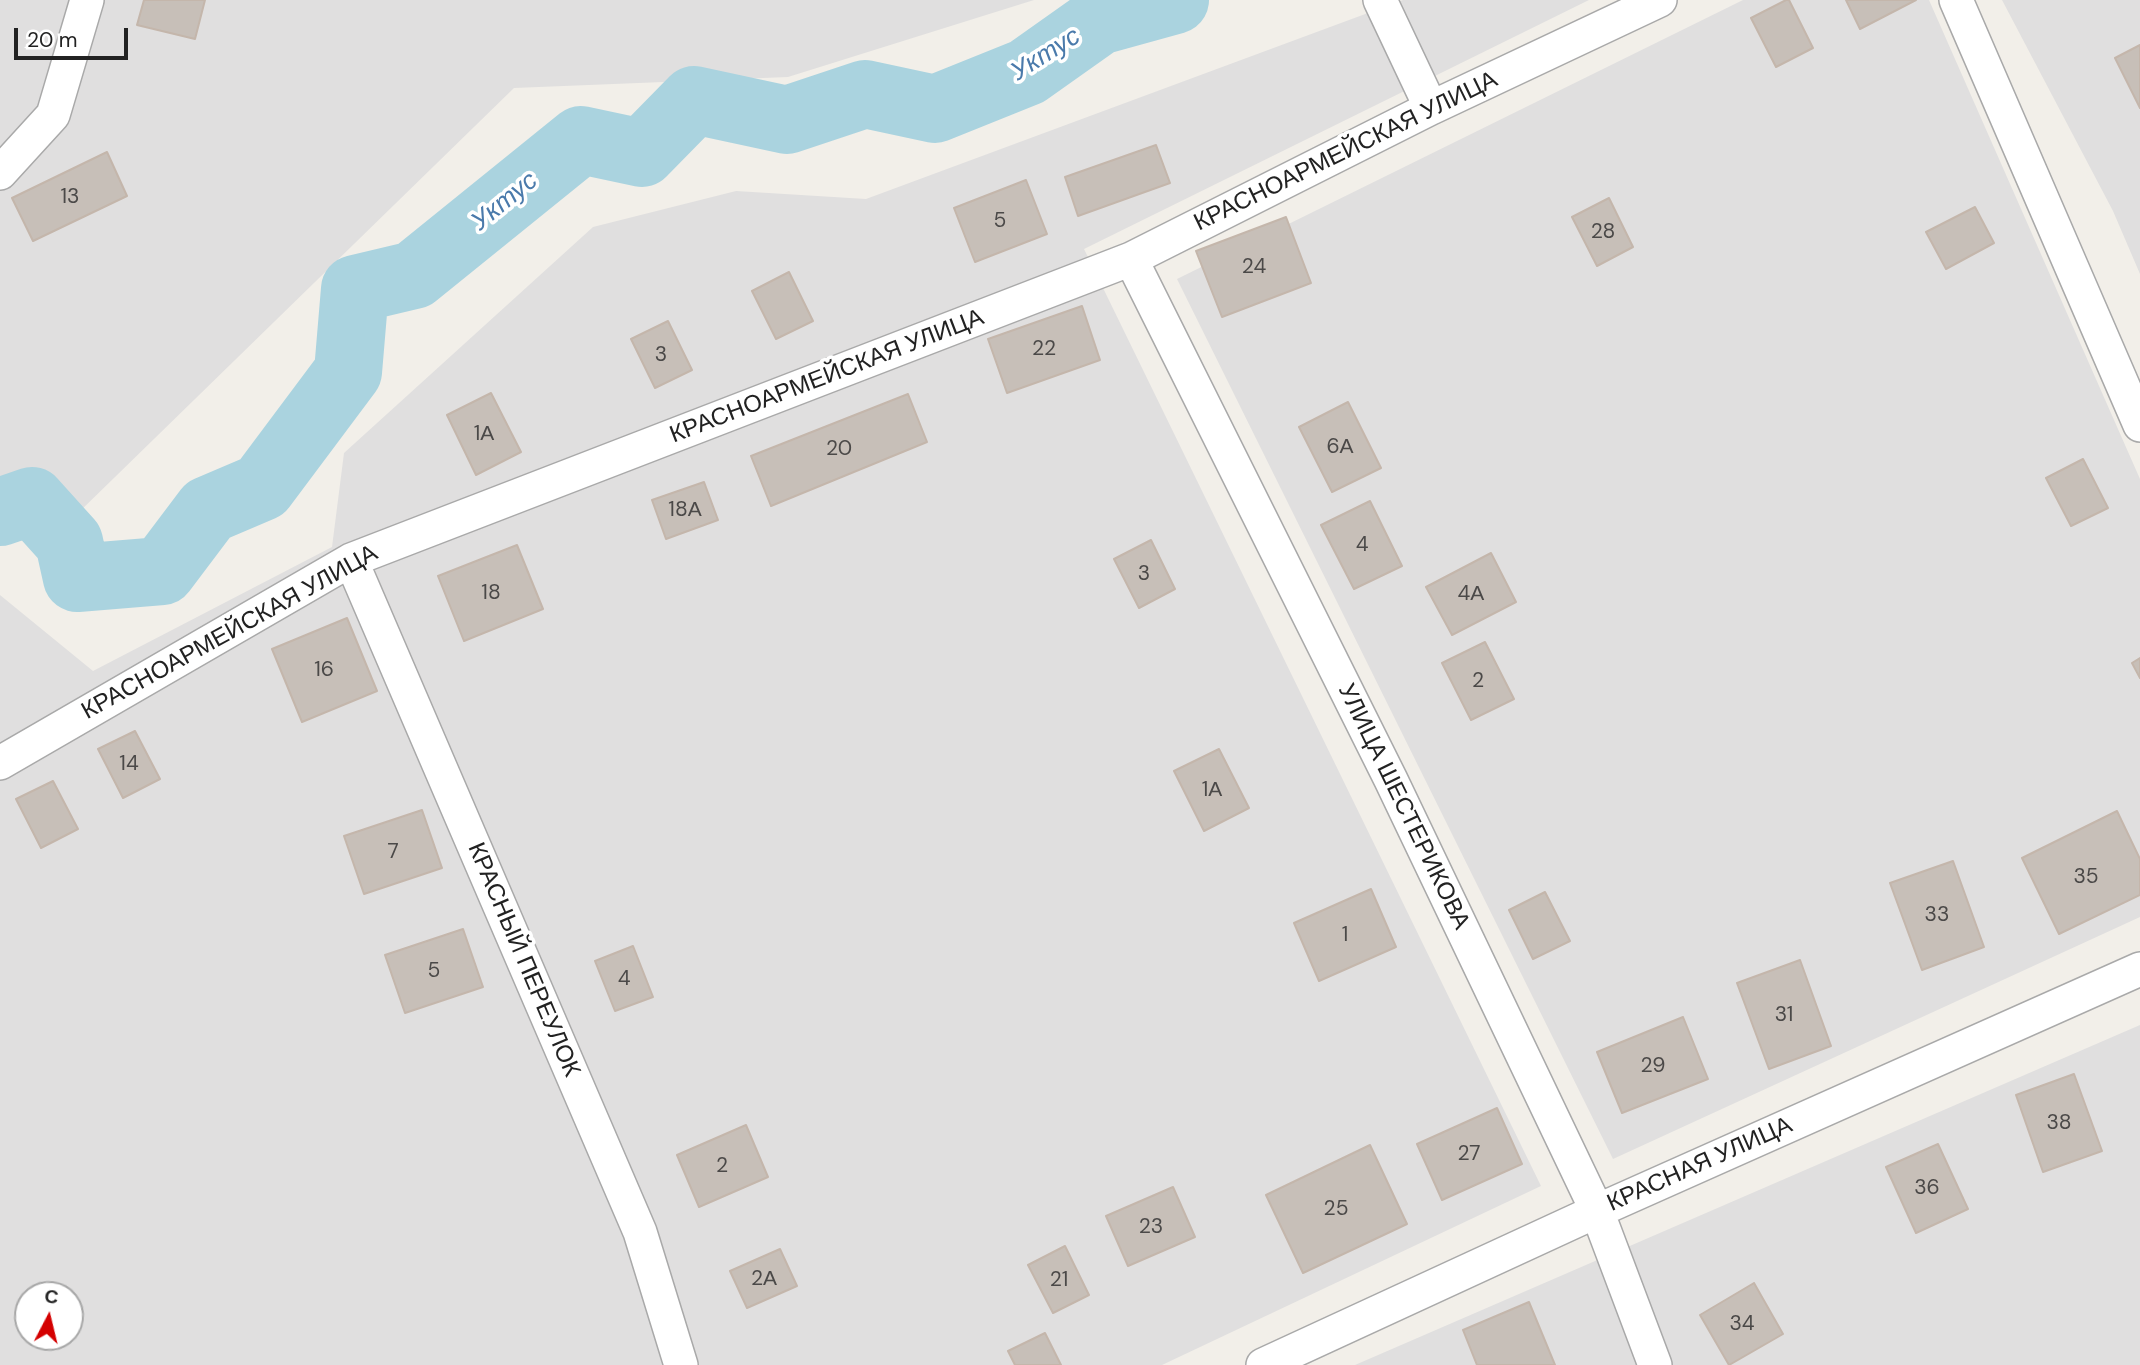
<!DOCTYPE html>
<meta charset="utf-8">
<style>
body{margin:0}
#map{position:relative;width:2140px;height:1365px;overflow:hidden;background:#f2efe9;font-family:"DM Sans",sans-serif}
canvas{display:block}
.north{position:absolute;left:14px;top:1281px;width:70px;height:70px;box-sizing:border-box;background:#fff;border:2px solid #a7a7a7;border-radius:50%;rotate:7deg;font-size:19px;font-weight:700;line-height:28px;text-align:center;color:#222}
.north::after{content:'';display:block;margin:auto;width:24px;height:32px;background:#d40000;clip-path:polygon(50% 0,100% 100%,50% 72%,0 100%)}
.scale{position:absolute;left:14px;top:28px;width:114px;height:32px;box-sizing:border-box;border:4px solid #222;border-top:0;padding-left:9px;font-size:21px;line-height:24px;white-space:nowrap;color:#222;-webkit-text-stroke:5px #fff;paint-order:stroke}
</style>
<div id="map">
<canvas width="2140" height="1365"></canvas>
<div class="north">С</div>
<div class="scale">20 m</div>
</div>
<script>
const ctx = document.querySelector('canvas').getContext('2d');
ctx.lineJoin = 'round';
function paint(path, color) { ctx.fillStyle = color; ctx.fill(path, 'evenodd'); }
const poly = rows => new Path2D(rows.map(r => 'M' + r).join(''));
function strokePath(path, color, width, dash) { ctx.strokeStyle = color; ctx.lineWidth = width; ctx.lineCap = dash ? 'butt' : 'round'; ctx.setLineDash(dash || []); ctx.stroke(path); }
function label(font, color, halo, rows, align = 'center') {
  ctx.font = font + ' "DM Sans",sans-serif'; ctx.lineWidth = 7; ctx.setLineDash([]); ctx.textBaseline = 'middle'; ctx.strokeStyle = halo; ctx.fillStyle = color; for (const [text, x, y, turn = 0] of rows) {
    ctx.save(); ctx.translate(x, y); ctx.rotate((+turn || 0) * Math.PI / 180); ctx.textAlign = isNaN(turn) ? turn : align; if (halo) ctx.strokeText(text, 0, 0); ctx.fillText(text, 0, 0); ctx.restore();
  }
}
const residential = poly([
 [0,0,1034,0,788,77,514,88,75,516,0,488],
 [1403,0,1589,0,1084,249,1541,1186,1162,1365,0,1365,0,595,93,671,332,547,344,453,593,227,736,191,866,199],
 [28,1295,70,1295,70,1337,28,1337],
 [1743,0,1929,0,2140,479,2140,917,1613,1159,1177,279],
 [2002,0,2140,0,2140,274,2113,211],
 [2140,1025,2140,1365,1355,1365]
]);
const river = poly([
 [0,512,32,501,69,542,77,578,162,571,208,510,262,487,348,372,355,289,414,275,581,140,642,153,694,100,787,120,865,94,935,109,1027,72,1099,21,1175,0]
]);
const building = poly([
 [144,0,205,0,195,39,137,25,144,0],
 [1786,0,1789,0,1813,48,1776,67,1751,18,1786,0],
 [1846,0,1916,0,1860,29,1846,0],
 [2140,45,2140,108,2115,58,2140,45],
 [1156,145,1170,183,1078,216,1065,177,1156,145],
 [107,152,127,196,33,241,12,198,107,152],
 [1026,180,1047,234,975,262,954,208,1026,180],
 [1609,198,1633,247,1597,266,1572,217,1609,198],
 [1975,207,1994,243,1946,269,1926,232,1975,207],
 [1286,217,1311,283,1222,317,1196,251,1286,217],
 [789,272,813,321,776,339,752,291,789,272],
 [1082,306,1100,360,1007,393,988,339,1082,306],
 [668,321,692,370,655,388,631,339,668,321],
 [491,393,521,452,476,475,447,415,491,393],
 [908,394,927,442,771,506,751,456,908,394],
 [1348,402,1381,468,1332,492,1299,427,1348,402],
 [2083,459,2108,508,2071,526,2046,478,2083,459],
 [704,482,718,520,666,539,652,500,704,482],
 [1370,501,1402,566,1354,589,1321,525,1370,501],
 [1151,540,1175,589,1139,608,1114,559,1151,540],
 [517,545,543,609,464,641,438,576,517,545],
 [1491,553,1516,602,1452,635,1426,587,1491,553],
 [347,618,377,691,302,722,272,649,347,618],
 [1485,642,1514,699,1471,720,1442,663,1485,642],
 [2140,658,2140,678,2132,663,2140,658],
 [135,731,160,779,123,798,98,749,135,731],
 [1219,749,1249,808,1204,831,1174,771,1219,749],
 [53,781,78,829,41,848,16,799,53,781],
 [422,810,442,868,364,894,344,836,422,810],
 [2117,811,2140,859,2140,895,2059,934,2022,858,2117,811],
 [1953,861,1984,947,1922,970,1890,883,1953,861],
 [1371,889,1396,947,1319,981,1294,923,1371,889],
 [1545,892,1570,941,1533,959,1509,910,1545,892],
 [463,929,483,987,405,1013,385,955,463,929],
 [633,946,653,997,615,1011,595,961,633,946],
 [1800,960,1831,1046,1769,1069,1737,983,1800,960],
 [1683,1017,1708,1079,1622,1113,1597,1052,1683,1017],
 [2074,1074,2102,1151,2043,1172,2016,1095,2074,1074],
 [1497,1108,1522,1164,1442,1200,1417,1144,1497,1108],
 [746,1125,768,1177,699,1207,677,1155,746,1125],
 [1938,1144,1968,1209,1916,1233,1886,1167,1938,1144],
 [1370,1145,1407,1224,1303,1273,1266,1195,1370,1145],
 [1173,1187,1195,1237,1128,1266,1106,1216,1173,1187],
 [1065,1246,1089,1295,1053,1313,1028,1265,1065,1246],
 [780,1249,797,1286,747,1308,730,1271,780,1249],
 [1754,1283,1783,1334,1729,1365,1700,1315,1754,1283],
 [1529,1302,1555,1365,1477,1365,1463,1330,1529,1302],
 [1045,1333,1061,1365,1015,1365,1008,1351,1045,1333]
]);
const street = poly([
 [1380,0,1431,108],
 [1956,0,2140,425],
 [0,173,53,115,87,0],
 [1131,259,1391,780,1597,1211,1655,1365],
 [351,560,640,1232,681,1365],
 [0,763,351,560,1131,259,1431,108,1660,0],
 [1263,1365,1597,1211,2140,969]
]);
const numberNames = [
 ["13",70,197],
 ["5",1000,221],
 ["28",1603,232],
 ["24",1254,267],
 ["22",1044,349],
 ["3",661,355],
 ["1А",484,434],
 ["6А",1340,447],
 ["20",839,449],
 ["18А",685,510],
 ["4",1362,545],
 ["3",1144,574],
 ["18",491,593],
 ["4А",1471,594],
 ["16",324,670],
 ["2",1478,681],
 ["14",129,764],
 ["1А",1212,790],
 ["7",393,852],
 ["35",2086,877],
 ["33",1937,915],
 ["1",1345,935],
 ["5",434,971],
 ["4",624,979],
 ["31",1784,1015],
 ["29",1653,1066],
 ["38",2059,1123],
 ["27",1469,1154],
 ["2",722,1166],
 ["36",1927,1188],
 ["25",1336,1209],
 ["23",1151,1227],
 ["2А",764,1279],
 ["21",1059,1280],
 ["34",1742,1324]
];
const streetNames = [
 ["КРАСНОАРМЕЙСКАЯ УЛИЦА",1346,152,-26],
 ["КРАСНОАРМЕЙСКАЯ УЛИЦА",827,377,-21],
 ["КРАСНОАРМЕЙСКАЯ УЛИЦА",230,633,-29],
 ["УЛИЦА ШЕСТЕРИКОВА",1403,807,64],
 ["КРАСНЫЙ ПЕРЕУЛОК",523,960,67],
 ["КРАСНАЯ УЛИЦА",1700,1165,-24]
];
const waterNames = [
 ["Уктус",1046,55,-32],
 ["Уктус",505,202,-39]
];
paint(residential, '#e0dfdf');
strokePath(river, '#aad3df', 68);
paint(building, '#c7bfb8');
strokePath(building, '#c4b6ab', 2);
strokePath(street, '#a9a9a9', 36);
strokePath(street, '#fff', 33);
label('21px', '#4b4948', null, numberNames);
label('24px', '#222', '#fff', streetNames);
label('italic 26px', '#4a7aab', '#fff', waterNames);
</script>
